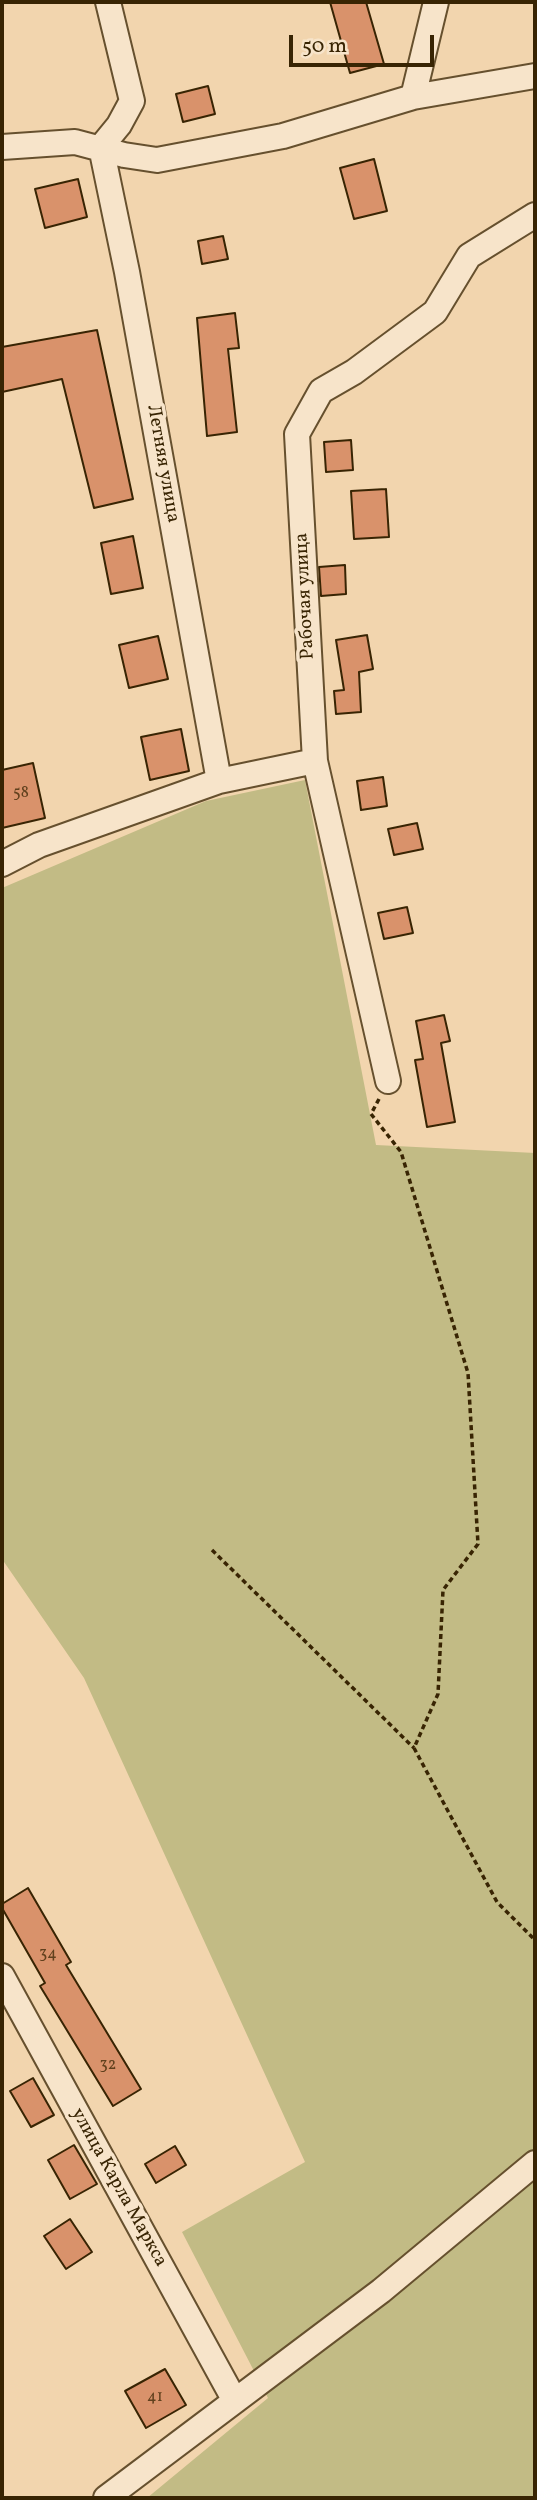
<!DOCTYPE html>
<meta charset="utf-8">
<style>
body{margin:0}
#map{position:relative;width:537px;height:2500px;overflow:hidden;background:#f2d5ae;font-family:Vollkorn,serif}
canvas{display:block}
.frame{position:absolute;inset:0;border:4px solid #382403;pointer-events:none}
.scale{position:absolute;left:289px;top:35px;width:145px;height:32px;box-sizing:border-box;border:4px solid #382403;border-top:0;padding-left:9px;font-size:21px;line-height:24px;white-space:nowrap;color:#382403;-webkit-text-stroke:5px #f7e4ca;paint-order:stroke}
</style>
<div id="map">
<canvas width="537" height="2500"></canvas>
<div class="frame"></div>
<div class="scale">50 m</div>
</div>
<script>
const ctx = document.querySelector('canvas').getContext('2d');
ctx.lineJoin = 'round';
function paint(path, color) { ctx.fillStyle = color; ctx.fill(path, 'evenodd'); }
const poly = rows => new Path2D(rows.map(r => 'M' + r).join(''));
function strokePath(path, color, width, dash) { ctx.strokeStyle = color; ctx.lineWidth = width; ctx.lineCap = dash ? 'butt' : 'round'; ctx.setLineDash(dash || []); ctx.stroke(path); }
function label(font, color, halo, rows, align = 'center') {
  ctx.font = font + ' Vollkorn,serif'; ctx.lineWidth = 7; ctx.setLineDash([]); ctx.textBaseline = 'middle'; ctx.strokeStyle = halo; ctx.fillStyle = color; for (const [text, x, y, turn = 0] of rows) {
    ctx.save(); ctx.translate(x, y); ctx.rotate((+turn || 0) * Math.PI / 180); ctx.textAlign = isNaN(turn) ? turn : align; if (halo) ctx.strokeText(text, 0, 0); ctx.fillText(text, 0, 0); ctx.restore();
  }
}
const green = poly([
 [305,780,376,1145,535,1153,535,2498,147,2498,268,2398,182,2232,305,2162,84,1678,2,1559,2,888,206,801]
]);
const building = poly([
 [330,2,366,2,384,64,350,73,330,2],
 [208,86,215,114,183,122,176,94,208,86],
 [374,159,387,211,354,219,340,168,374,159],
 [78,179,87,217,45,228,35,189,78,179],
 [223,236,228,259,202,264,198,241,223,236],
 [235,313,239,348,228,349,237,432,207,436,197,318,235,313],
 [97,330,133,499,94,508,62,379,2,392,2,347,97,330],
 [351,440,353,470,326,472,324,442,351,440],
 [386,489,389,537,354,539,351,491,386,489],
 [133,536,143,588,111,594,101,543,133,536],
 [345,565,346,594,321,596,319,567,345,565],
 [367,635,373,669,359,672,361,712,336,714,334,691,344,690,336,640,367,635],
 [158,636,168,679,129,688,119,645,158,636],
 [181,729,189,771,150,780,141,737,181,729],
 [33,763,45,818,2,828,2,770,33,763],
 [383,777,387,806,361,810,357,781,383,777],
 [417,823,423,849,394,855,388,829,417,823],
 [407,907,413,933,384,939,378,913,407,907],
 [444,1015,450,1041,441,1043,455,1122,427,1127,415,1060,423,1059,416,1021,444,1015],
 [28,1888,71,1962,66,1965,141,2089,113,2106,40,1986,45,1983,2,1908,2,1904,28,1888],
 [33,2078,54,2115,31,2127,10,2091,33,2078],
 [74,2145,97,2184,70,2199,48,2160,74,2145],
 [175,2146,186,2165,156,2183,145,2164,175,2146],
 [70,2219,92,2252,66,2269,44,2236,70,2219],
 [165,2369,186,2405,146,2428,125,2391,165,2369]
]);
const path = poly([
 [379,1099,371,1114,401,1152,468,1373,478,1544,443,1590,438,1694,414,1748,497,1902,535,1940],
 [212,1550,414,1748]
]);
const minor = poly([
 [413,97,436,2],
 [2,147,75,142,124,155,157,160,283,136,413,97,535,76],
 [101,147,127,272,219,781],
 [101,147,119,125,132,101,108,2],
 [2,864,39,845,219,781,315,761],
 [388,1081,315,761,297,434,321,391,354,372,435,312,469,256,535,215],
 [2,1976,235,2401],
 [106,2498,381,2291,535,2163]
]);
const numberNames = [
 ["58",21,794],
 ["34",48,1955],
 ["32",108,2066],
 ["41",155,2398]
];
const streetNames = [
 ["Летняя улица",162,464,80],
 ["Рабочая улица",306,596,-93],
 ["улица Карла Маркса",118,2188,61]
];
paint(green, '#c2bb85');
paint(building, '#d9926b');
strokePath(building, '#382403', 2);
strokePath(minor, '#66502e', 28);
strokePath(path, '#382403', 3.5, [5, 3.5]);
strokePath(minor, '#f7e4ca', 24);
label('16px', '#60401d', null, numberNames);
label('19px', '#382403', '#f7e4ca', streetNames);
</script>
